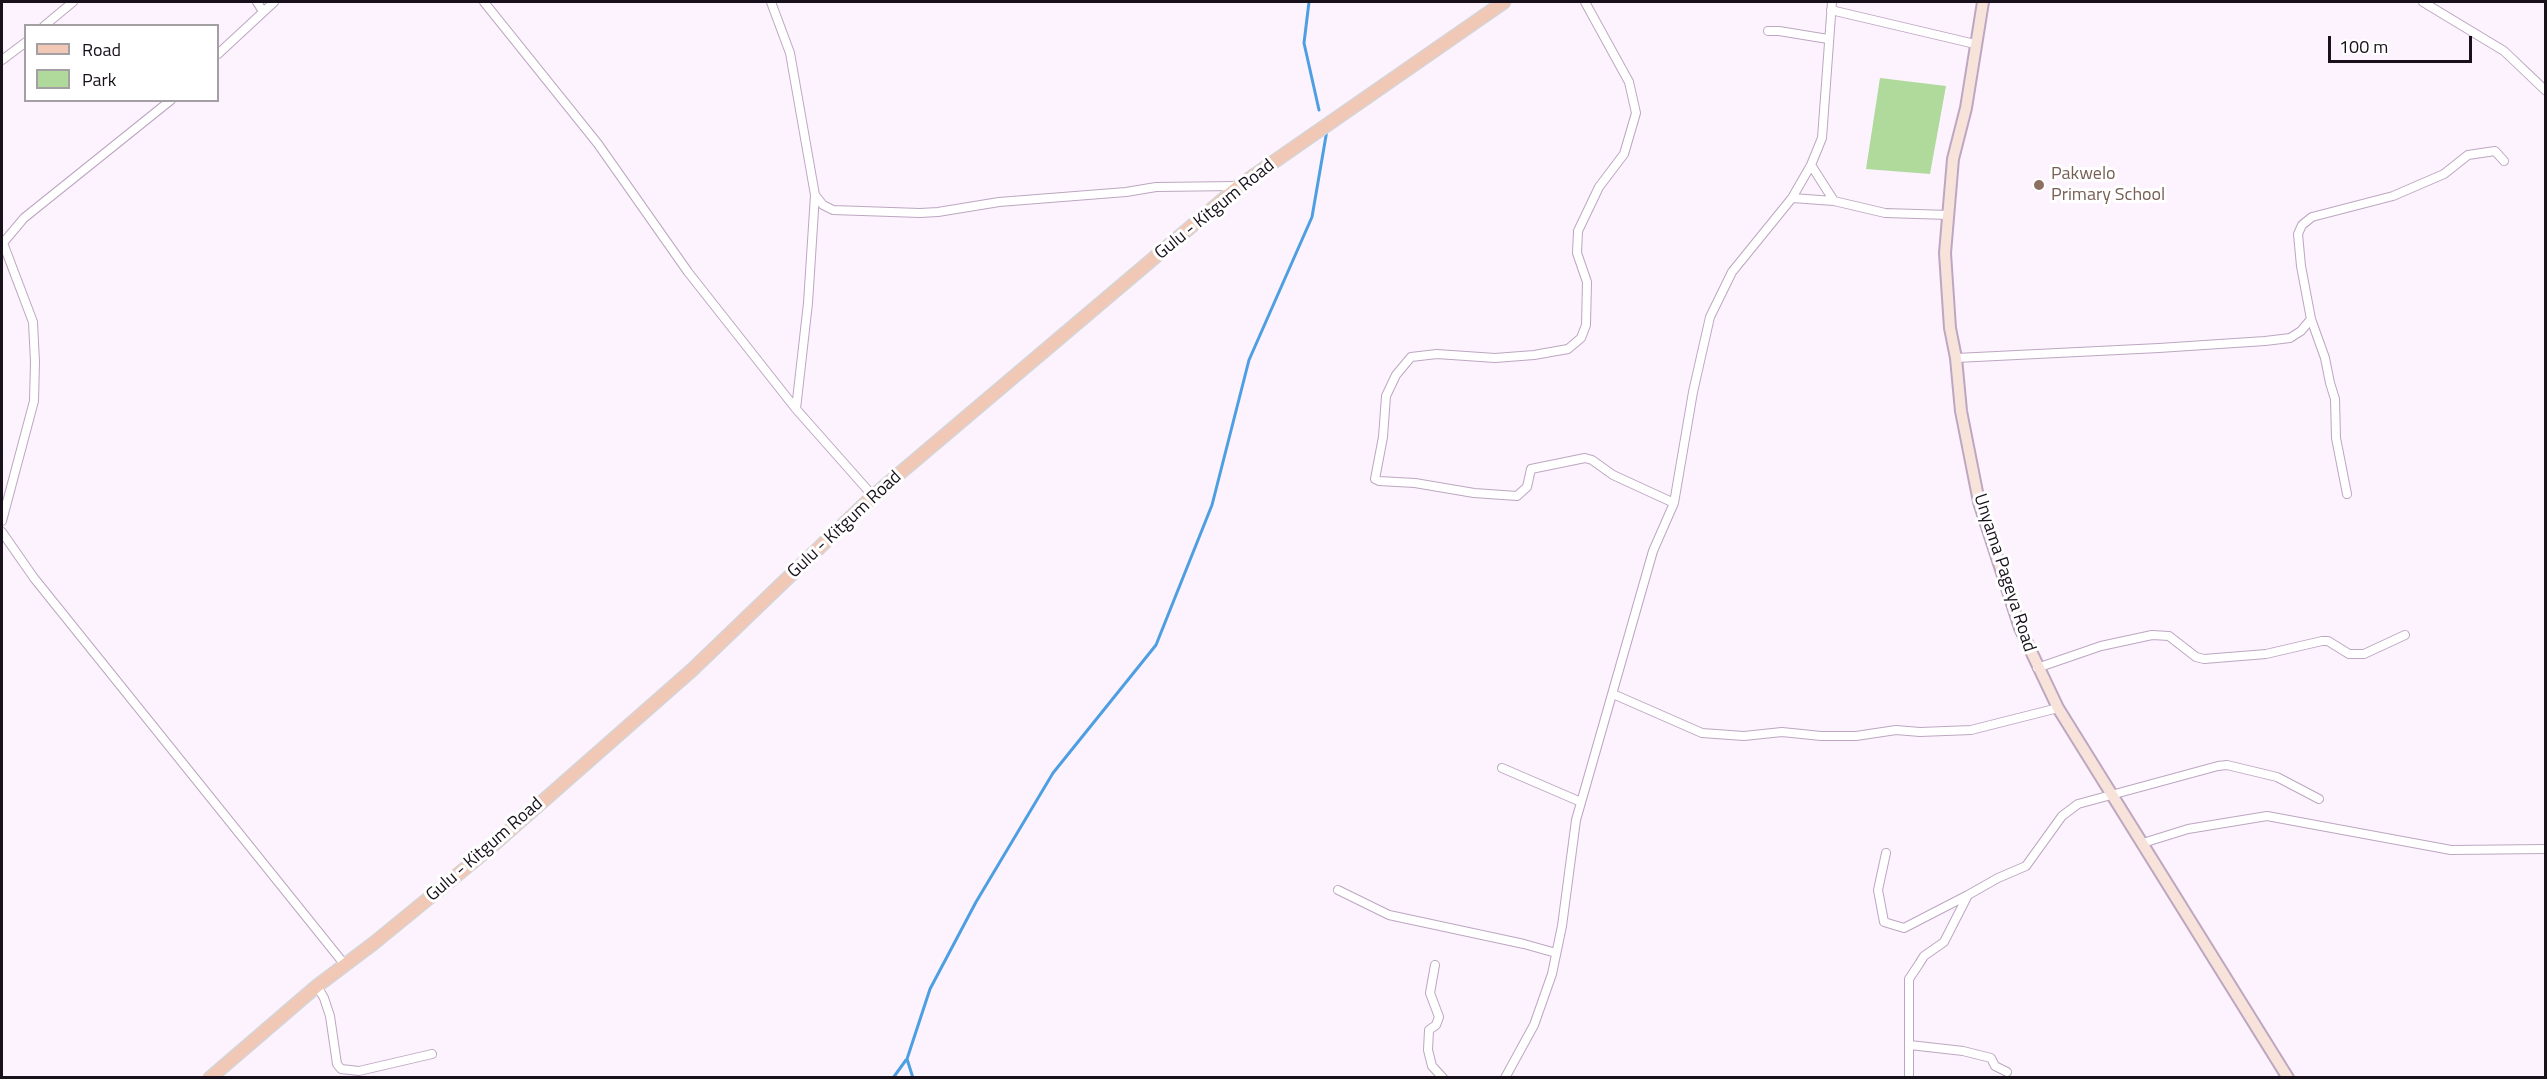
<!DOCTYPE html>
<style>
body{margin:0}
#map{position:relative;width:2547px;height:1079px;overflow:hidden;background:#fcf3fe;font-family:"Titillium Web",sans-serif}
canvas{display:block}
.frame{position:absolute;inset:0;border:3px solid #18101a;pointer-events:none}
.legend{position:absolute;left:24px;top:24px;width:195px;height:78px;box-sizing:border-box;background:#fff;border:2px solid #a39fa3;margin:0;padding:8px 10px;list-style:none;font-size:18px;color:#18101a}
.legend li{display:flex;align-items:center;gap:12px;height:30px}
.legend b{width:30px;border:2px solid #a39fa3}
.scale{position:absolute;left:2328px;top:36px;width:144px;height:27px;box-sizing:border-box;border:3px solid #18101a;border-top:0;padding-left:8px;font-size:18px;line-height:21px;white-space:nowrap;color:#18101a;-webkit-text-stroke:4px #fff;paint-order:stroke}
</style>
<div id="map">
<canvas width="2547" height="1079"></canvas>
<div class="frame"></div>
<ul class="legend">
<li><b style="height:8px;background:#f1c8b5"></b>Road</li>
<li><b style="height:16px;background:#afda9b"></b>Park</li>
</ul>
<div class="scale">100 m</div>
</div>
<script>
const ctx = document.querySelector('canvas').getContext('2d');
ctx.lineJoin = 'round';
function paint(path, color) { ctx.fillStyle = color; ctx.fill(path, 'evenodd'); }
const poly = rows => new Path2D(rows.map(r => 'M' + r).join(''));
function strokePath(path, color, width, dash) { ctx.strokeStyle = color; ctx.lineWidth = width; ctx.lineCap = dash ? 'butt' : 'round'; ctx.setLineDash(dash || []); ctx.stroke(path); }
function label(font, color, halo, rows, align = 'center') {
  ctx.font = font + ' "Titillium Web",sans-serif'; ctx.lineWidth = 6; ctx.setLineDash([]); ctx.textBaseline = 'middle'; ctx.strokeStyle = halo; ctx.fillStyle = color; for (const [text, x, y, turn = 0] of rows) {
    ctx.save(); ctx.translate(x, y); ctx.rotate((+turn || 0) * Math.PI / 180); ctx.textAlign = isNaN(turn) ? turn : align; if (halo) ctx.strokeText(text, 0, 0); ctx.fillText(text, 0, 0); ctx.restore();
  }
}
const green = poly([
 [1880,78,1946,86,1930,174,1866,169]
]);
const stream = poly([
 [1309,2,1304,43,1319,110],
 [893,1078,906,1060],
 [913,1078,907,1059,930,989,976,902,1053,773,1156,645,1212,505,1249,360,1312,217,1327,130]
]);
const street = poly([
 [257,2,262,10],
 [484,2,598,144,688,272,796,409,873,496],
 [771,2,790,53,815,195,808,303,796,409],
 [1585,2,1629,82,1636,113,1624,154,1599,187,1578,231,1577,253,1587,282,1586,325,1581,338,1568,349,1534,355,1495,358,1437,354,1411,357,1396,375,1386,396,1383,437,1375,479,1379,481,1415,483,1474,493,1517,496,1527,487,1531,469,1585,458,1592,460,1613,475,1674,503],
 [2423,2,2504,51,2546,91],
 [1831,10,1975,44],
 [44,26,73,2],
 [1768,31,1779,31,1828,39],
 [218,54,274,2],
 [2,60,26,42],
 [1811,165,1834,201],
 [815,195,823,205,833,210,920,213,938,212,999,202,1126,192,1156,187,1237,186],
 [1792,198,1834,201,1885,213,1949,215],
 [1956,358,2159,348,2265,341,2290,338,2301,331,2311,319],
 [2347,494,2336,438,2335,399,2330,383,2325,358,2311,319,2301,266,2298,234,2302,225,2312,217,2393,196,2444,174,2468,155,2495,151,2504,161],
 [2,521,34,401,35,362,33,322,3,243,24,218,171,100],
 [2,532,34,578,345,965],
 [2037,668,2101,646,2152,635,2169,636,2196,657,2204,659,2266,654,2322,641,2328,641,2349,654,2364,654,2405,635],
 [1613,694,1702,733,1744,736,1782,732,1821,736,1856,736,1896,730,1920,732,1971,730,2058,708],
 [1502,768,1581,802],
 [2143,843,2188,829,2267,816,2451,850,2546,849],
 [1886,853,1878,890,1884,922,1904,928,1968,895],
 [1338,890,1389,915,1524,944,1556,953],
 [1435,965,1430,993,1439,1017,1436,1025,1429,1030,1428,1050,1432,1066,1443,1078],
 [317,986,324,998,330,1016,337,1064,341,1069,359,1071,432,1054],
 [1910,1045,1963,1051,1991,1058,1995,1066,2007,1072],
 [1505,1078,1534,1025,1552,974,1562,926,1576,820,1653,551,1674,503,1693,392,1710,317,1732,272,1792,198,1811,165,1822,138,1832,2],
 [1909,1078,1909,979,1919,964,1924,956,1944,942,1968,895,1998,878,2026,866,2062,816,2078,804,2218,766,2227,765,2277,777,2319,799]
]);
const secondary = poly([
 [1983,2,1966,108,1953,159,1945,253,1950,328,1956,358,1961,411,1979,502,2020,628,2058,708,2288,1078]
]);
const primary = poly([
 [210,1078,317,986,374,943,484,853,692,670,873,496,1239,186,1504,2]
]);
const markers = [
 [2039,185,6,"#8d6e63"]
];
const educationNames = [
 ["Pakwelo",2051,175],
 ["Primary School",2051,196]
];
const streetNames = [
 ["Gulu - Kitgum Road",1215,210,-39],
 ["Gulu - Kitgum Road",845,525,-43],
 ["Unyama Pageya Road",2004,573,72],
 ["Gulu - Kitgum Road",485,850,-41]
];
paint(green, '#afda9b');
strokePath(stream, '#4e9fe2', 3);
strokePath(street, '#bda6c1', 10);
strokePath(secondary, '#bda6c1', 14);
strokePath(primary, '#d5d4d6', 15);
strokePath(street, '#fff', 8);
strokePath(secondary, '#f8e3da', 10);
strokePath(primary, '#f1c8b5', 12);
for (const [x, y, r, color] of markers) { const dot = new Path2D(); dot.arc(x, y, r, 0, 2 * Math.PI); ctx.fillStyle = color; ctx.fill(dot); strokePath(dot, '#fff', 2); }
label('18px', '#785e54', '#fff', educationNames, 'left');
label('18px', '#18101a', '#fff', streetNames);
</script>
